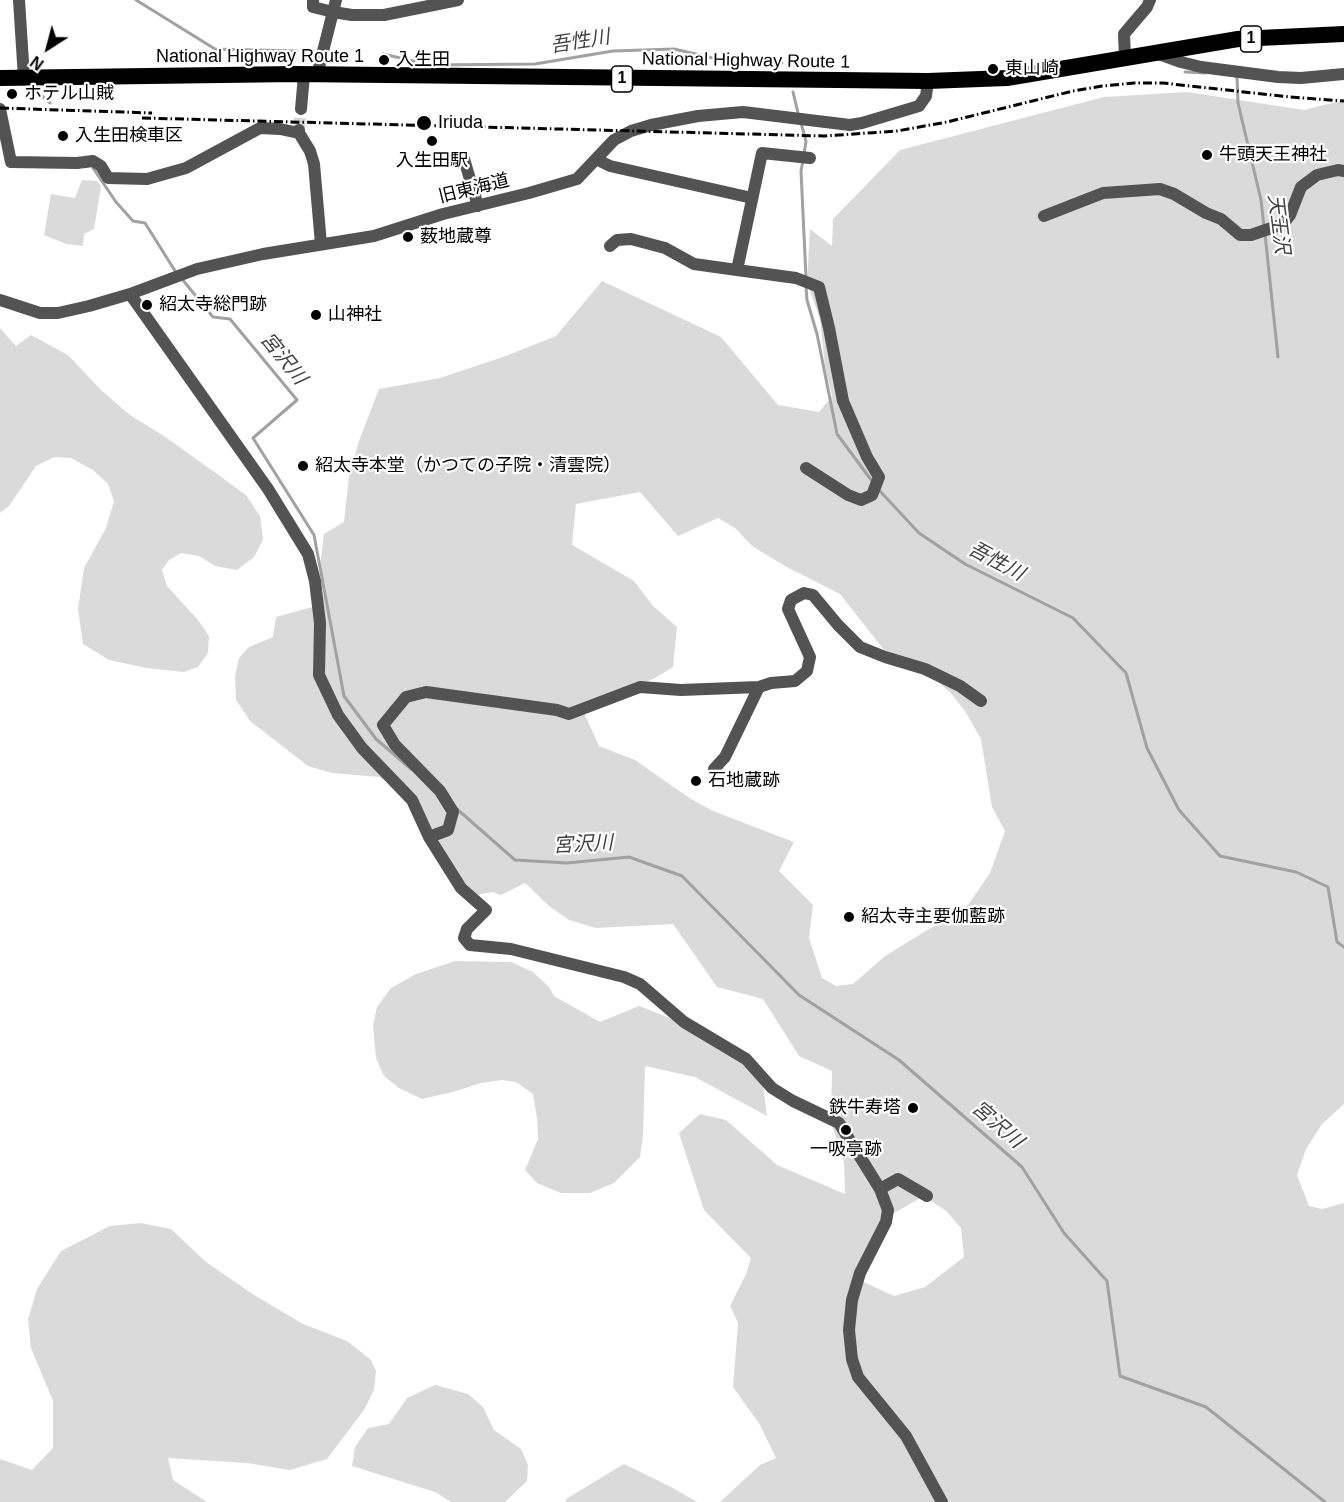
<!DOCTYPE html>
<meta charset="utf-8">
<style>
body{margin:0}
#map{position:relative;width:1344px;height:1502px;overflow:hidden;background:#fff;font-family:Arial,sans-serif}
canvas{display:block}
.north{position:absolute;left:18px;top:18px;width:60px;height:60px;-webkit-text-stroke:4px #fff;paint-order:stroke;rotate:216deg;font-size:16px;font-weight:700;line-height:24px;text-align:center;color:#000}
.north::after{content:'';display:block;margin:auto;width:21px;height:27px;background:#000;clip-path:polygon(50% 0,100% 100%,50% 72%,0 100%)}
</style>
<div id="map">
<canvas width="1344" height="1502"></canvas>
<div class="north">N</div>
</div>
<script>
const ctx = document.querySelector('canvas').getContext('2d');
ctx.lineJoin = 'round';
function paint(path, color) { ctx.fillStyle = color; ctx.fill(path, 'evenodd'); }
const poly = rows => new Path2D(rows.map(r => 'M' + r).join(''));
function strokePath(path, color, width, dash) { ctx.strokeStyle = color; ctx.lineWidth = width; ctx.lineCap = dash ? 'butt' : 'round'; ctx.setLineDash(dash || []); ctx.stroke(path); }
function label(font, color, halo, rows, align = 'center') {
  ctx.font = font + ' Arial,"Noto Sans JP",sans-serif'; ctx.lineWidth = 4.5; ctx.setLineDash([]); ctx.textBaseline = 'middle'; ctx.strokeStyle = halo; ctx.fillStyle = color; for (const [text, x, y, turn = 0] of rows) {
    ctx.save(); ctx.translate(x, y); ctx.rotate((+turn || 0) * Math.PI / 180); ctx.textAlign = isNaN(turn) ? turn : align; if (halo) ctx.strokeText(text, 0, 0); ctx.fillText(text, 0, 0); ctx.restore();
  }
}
const green = poly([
 [1187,92,1304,110,1344,100,1344,1104,1322,1124,1306,1149,1297,1175,1309,1206,1322,1209,1344,1203,1344,1502,720,1502,760,1465,776,1458,760,1425,733,1387,738,1323,730,1306,746,1274,751,1258,704,1210,679,1133,700,1114,726,1120,777,1165,845,1194,844,1163,831,1122,832,1071,799,1056,763,999,717,987,673,924,596,928,569,920,549,906,525,883,501,895,492,892,477,895,460,878,412,794,379,777,332,773,308,766,250,721,236,700,235,676,239,658,249,647,273,637,276,617,316,606,326,592,320,567,324,534,344,522,349,476,359,441,379,389,440,378,503,357,556,336,602,281,721,337,778,405,819,412,832,396,825,366,820,319,807,283,810,229,832,246,833,219,900,150,1104,97],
 [640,492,678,536,718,518,735,528,752,546,785,566,840,594,884,650,926,672,950,692,965,711,981,739,992,807,1005,831,990,873,968,905,885,956,853,984,836,986,822,978,809,938,813,905,779,871,794,842,713,811,691,799,635,760,599,746,581,706,616,694,655,678,673,667,677,627,653,606,634,581,572,545,576,504],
 [924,1196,946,1211,961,1228,964,1257,925,1287,894,1296,859,1280,882,1220],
 [82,180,97,181,101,186,94,229,84,234,83,246,66,244,44,235,51,194,75,198],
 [0,328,16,346,31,335,68,355,102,391,130,415,167,438,246,495,260,516,263,540,254,557,237,570,215,566,199,556,181,553,169,560,162,570,167,586,198,620,209,636,208,653,198,667,184,672,147,668,109,660,83,644,78,609,84,568,106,528,114,501,108,484,93,470,71,458,54,457,36,466,9,506,0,513],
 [455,961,511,962,533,972,549,987,554,996,600,1022,639,1006,700,1030,761,1070,767,1116,695,1077,645,1066,643,1135,640,1157,614,1183,590,1193,561,1193,537,1183,525,1170,538,1139,537,1118,533,1094,516,1082,502,1080,481,1083,453,1092,422,1099,399,1088,384,1076,376,1058,373,1026,377,1007,391,988,416,974],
 [141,1223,171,1229,206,1262,254,1295,303,1324,347,1341,371,1360,376,1371,374,1390,364,1410,327,1459,290,1470,247,1463,168,1458,173,1480,207,1502,0,1502,0,1459,32,1470,53,1448,53,1401,31,1348,28,1319,37,1289,61,1251,110,1226],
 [435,1385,468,1394,483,1407,494,1430,521,1449,528,1465,527,1481,505,1502,451,1502,435,1492,352,1466,355,1447,368,1428,389,1424,407,1398],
 [624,1464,671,1487,697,1502,566,1502,566,1499]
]);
const stream = poly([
 [136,0,215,49,297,51],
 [383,54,430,65,535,64,613,51,674,49,730,62,782,63],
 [1185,72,1205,73],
 [1235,76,1237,76,1238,103,1261,200,1264,227],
 [34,89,50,103],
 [793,92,799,117],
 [801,123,806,141,804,154],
 [803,161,801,171,806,277],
 [93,168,116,202,133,221,145,223,177,274],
 [1265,234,1278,357],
 [182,279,213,317,230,319,297,400,253,438,314,535,344,696,376,739,411,769],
 [806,287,807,300,817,334,837,434,872,481],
 [878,489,919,533,965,564,1073,618,1126,673,1147,748,1179,810,1220,856,1296,872,1328,887,1337,942,1344,947],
 [457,809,515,860,567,863,629,857,682,876,799,995,899,1060,1022,1167,1064,1233,1107,1281,1120,1376,1206,1407,1325,1502]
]);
const minorTunnel = poly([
 [299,130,301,109]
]);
const minor = poly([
 [19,0,24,78],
 [313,0,313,7,333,12,352,15,384,15,458,0],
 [1159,54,1181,62,1201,67,1278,77,1301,78,1344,74],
 [1125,58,1124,34,1147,7,1150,0],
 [0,109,11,162,77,163,93,161,101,166,108,178,147,179,186,168,260,128,280,129,299,133],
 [301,109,304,75],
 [299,130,299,133,310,151,314,164,321,244],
 [464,159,478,206],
 [596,159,610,166,752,198],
 [1044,216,1103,193,1160,189,1174,194,1206,213,1221,219,1240,235,1251,235,1283,224,1290,215,1301,187,1317,175,1338,170,1344,171],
 [610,246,617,240,631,239,665,248,694,264,737,270],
 [130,294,268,489,308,554,315,581,320,623,319,675,338,715,362,748,412,800,429,837,461,888,486,910,467,929,464,938,470,945,511,949,624,977,640,984,684,1022,746,1059,772,1088,793,1101,839,1123,880,1189,888,1210,886,1222,860,1273,852,1300,849,1330,852,1359,858,1377,906,1436,942,1502],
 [0,300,40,313,58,313,89,306,130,294,197,269,263,254,374,236,443,214,529,193,577,179,614,140,631,131,651,125,698,116,743,112,850,125,862,123,919,106,926,96,928,81],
 [806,468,848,495,861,500,872,495,879,477,867,457,843,401,829,328,819,287,796,278,737,270,762,153,810,158],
 [714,769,725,757,759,687],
 [429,837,448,830,453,812,440,791,395,745,383,725,406,697,426,692,557,710,569,714,640,687,681,690,759,687,771,683,795,681,807,671,810,657,788,609,791,600,804,593,813,595,838,625,860,647,885,657,925,669,960,686,981,701],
 [880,1189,898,1179,927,1196]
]);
const tertiary = poly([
 [317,75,336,0]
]);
const trunk = poly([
 [0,78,296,74,928,81,1007,78,1238,39,1344,34]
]);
const rail = poly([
 [0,108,152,113],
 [142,118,824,136,897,131,947,122,1073,91,1102,86,1134,83,1163,83,1290,97,1344,101]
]);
const markers = [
 [384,60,6,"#000"],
 [993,69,6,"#000"],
 [12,94,6,"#000"],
 [424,123,8,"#000"],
 [63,136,6,"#000"],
 [432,141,6,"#000"],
 [1207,155,6,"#000"],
 [408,237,6,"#000"],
 [147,305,6,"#000"],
 [316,315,6,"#000"],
 [303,466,6,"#000"],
 [696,781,6,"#000"],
 [849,917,6,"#000"],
 [913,1108,6,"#000"],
 [846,1130,6,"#000"]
];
const shields = [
 [1251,39,21],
 [622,79,21]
];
const shieldNames = [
 ["1",1251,39],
 ["1",622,79]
];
const streetNames = [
 ["National Highway Route 1",260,57],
 ["National Highway Route 1",746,61,1],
 ["旧東海道",474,189,-14]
];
const poiNames = [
 ["入生田",396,60],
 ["東山崎",1005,69],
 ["ホテル山賊",24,94],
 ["Iriuda",438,123],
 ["入生田検車区",75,136],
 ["牛頭天王神社",1219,155],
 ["入生田駅",432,161,"center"],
 ["薮地蔵尊",420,237],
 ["紹太寺総門跡",159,305],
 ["山神社",328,315],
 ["紹太寺本堂（かつての子院・清雲院）",315,466],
 ["石地蔵跡",708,781],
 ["紹太寺主要伽藍跡",861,917],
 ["鉄牛寿塔",901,1108,"right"],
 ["一吸亭跡",846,1150,"center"]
];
const waterNames = [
 ["吾性川",580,42,-9],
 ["天王沢",1278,224,83],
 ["宮沢川",283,359,51],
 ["吾性川",996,562,28],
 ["宮沢川",583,845,-3],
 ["宮沢川",997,1125,41]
];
paint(green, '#dadada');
strokePath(stream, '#a1a1a1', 3);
strokePath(minorTunnel, '#d9d9d9', 12, [12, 6]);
strokePath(minor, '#535353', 12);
strokePath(tertiary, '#535353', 12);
strokePath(trunk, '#000', 16);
strokePath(rail, '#000', 3, [9, 3, 1.5, 3]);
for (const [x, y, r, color] of markers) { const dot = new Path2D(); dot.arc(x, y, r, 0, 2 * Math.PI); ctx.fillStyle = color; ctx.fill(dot); strokePath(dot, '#fff', 2); }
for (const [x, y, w] of shields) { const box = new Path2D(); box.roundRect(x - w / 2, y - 13, w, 26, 4.5); ctx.fillStyle = '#fff'; ctx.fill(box); strokePath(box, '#000', 1.5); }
label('bold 16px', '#000', null, shieldNames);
label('18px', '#000', '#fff', streetNames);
label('18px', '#000', '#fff', poiNames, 'left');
label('italic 20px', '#424242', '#fff', waterNames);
</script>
